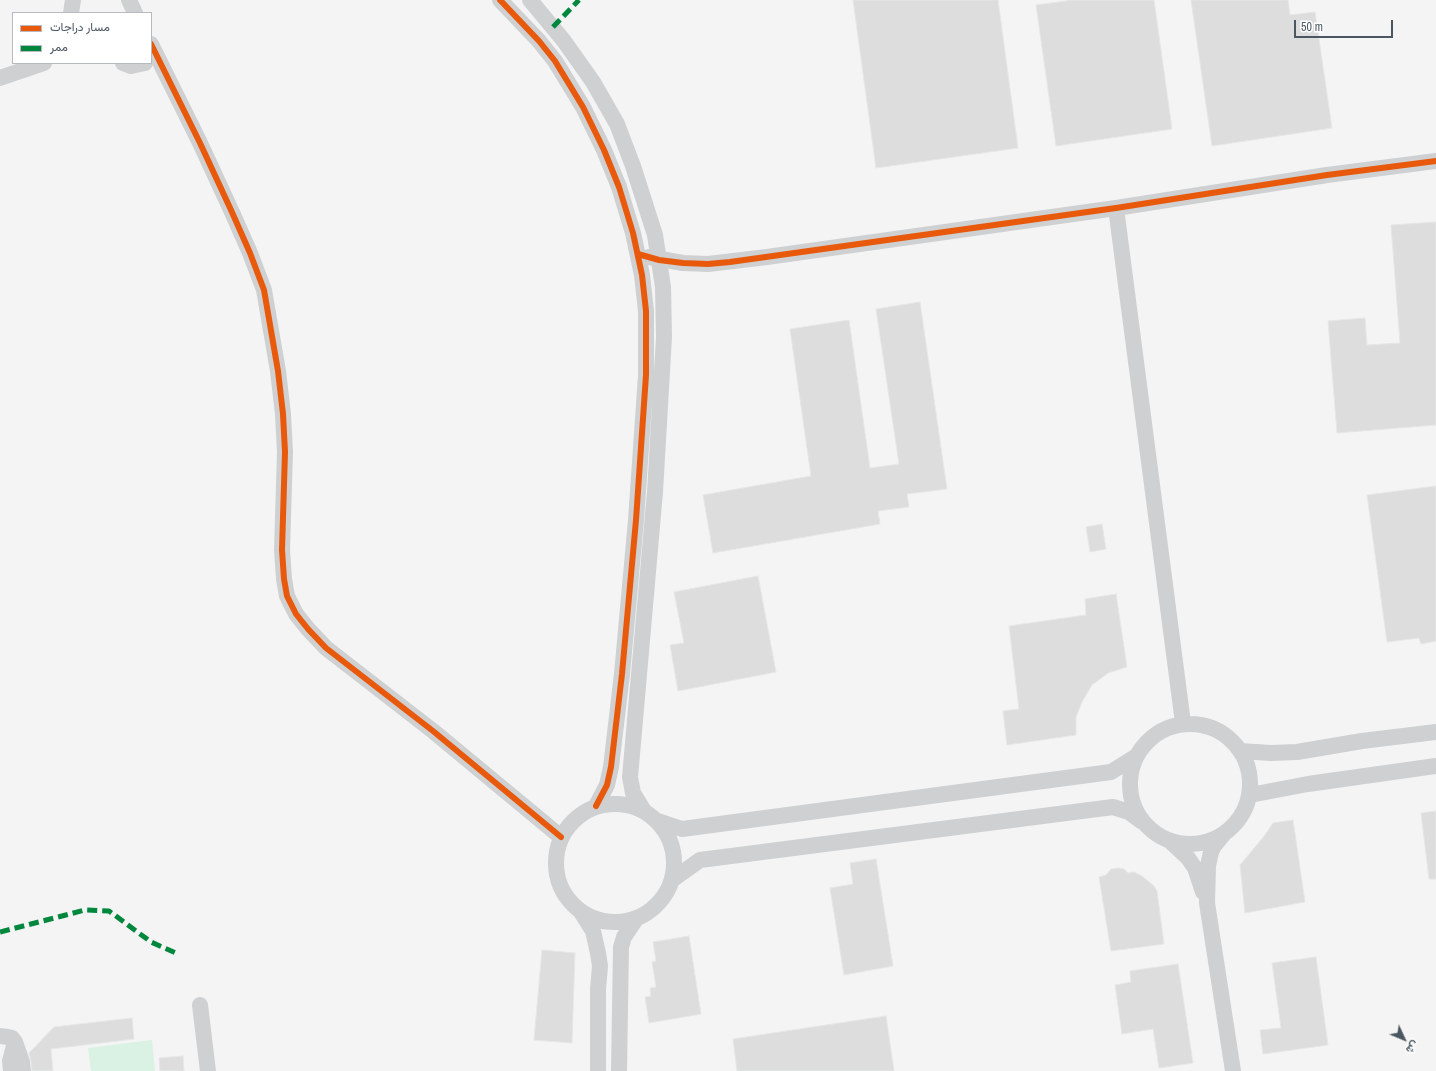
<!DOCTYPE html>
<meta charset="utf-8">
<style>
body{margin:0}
#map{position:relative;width:1436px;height:1071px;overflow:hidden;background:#f4f4f4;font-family:"Archivo Narrow",Vazirmatn,sans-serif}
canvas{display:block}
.legend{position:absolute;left:12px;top:12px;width:140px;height:52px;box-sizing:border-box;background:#fff;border:1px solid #b7bbc0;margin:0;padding:5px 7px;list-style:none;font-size:12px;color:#4a5661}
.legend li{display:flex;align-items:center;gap:8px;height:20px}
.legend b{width:20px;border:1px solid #b7bbc0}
.north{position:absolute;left:1384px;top:1019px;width:40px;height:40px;-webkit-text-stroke:3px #fff;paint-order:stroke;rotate:134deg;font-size:11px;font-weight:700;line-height:16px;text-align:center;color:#4a5661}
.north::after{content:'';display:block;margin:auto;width:14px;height:18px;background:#4a5661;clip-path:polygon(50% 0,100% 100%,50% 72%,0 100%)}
.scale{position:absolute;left:1294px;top:20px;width:99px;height:18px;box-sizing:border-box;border:2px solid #4a5661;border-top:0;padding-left:5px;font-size:12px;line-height:14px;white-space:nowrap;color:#4a5661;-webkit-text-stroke:3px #fff;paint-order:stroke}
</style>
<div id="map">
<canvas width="1436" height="1071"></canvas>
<ul class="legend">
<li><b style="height:5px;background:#e8590c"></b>مسار دراجات</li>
<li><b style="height:5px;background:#00873e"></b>ممر</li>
</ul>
<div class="north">ش</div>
<div class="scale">50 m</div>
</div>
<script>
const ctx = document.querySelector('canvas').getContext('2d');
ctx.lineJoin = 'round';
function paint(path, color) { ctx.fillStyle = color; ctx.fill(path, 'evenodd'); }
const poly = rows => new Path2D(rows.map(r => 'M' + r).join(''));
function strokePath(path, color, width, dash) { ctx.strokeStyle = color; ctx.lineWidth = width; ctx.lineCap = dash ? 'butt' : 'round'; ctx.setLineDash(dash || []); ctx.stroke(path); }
const green = poly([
 [152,1040,155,1071,91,1071,88,1048]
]);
const building = poly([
 [853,0,998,0,1018,148,876,168,853,0],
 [1073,0,1154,0,1172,129,1056,146,1036,5,1073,0],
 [1191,0,1288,0,1290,15,1315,12,1332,128,1212,146,1191,0],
 [1436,222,1436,425,1337,433,1328,321,1365,318,1367,345,1400,343,1391,225,1436,222],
 [920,302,947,489,907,494,909,507,878,511,880,524,713,553,703,495,811,476,790,329,849,320,870,468,899,464,876,309,920,302],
 [1436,486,1436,641,1421,644,1419,638,1387,642,1367,495,1436,486],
 [1102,524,1106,549,1090,552,1086,527,1102,524],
 [758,576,776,672,678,691,670,645,684,643,674,592,758,576],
 [1116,594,1127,667,1108,673,1092,685,1082,702,1076,717,1076,735,1007,745,1003,711,1019,709,1009,626,1086,615,1085,599,1116,594],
 [1436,811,1436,879,1429,879,1421,813,1436,811],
 [1293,820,1305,902,1245,913,1240,865,1265,835,1273,823,1293,820],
 [876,859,893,966,844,975,830,888,853,884,850,863,876,859],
 [1118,868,1124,869,1128,873,1134,872,1142,876,1154,886,1157,891,1164,944,1111,951,1099,877,1106,875,1111,869,1118,868],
 [689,936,701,1014,649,1023,645,997,651,996,650,988,656,987,652,962,656,961,653,942,689,936],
 [542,950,575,953,572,1043,534,1040,542,950],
 [1316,957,1328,1045,1263,1054,1260,1030,1281,1028,1272,963,1316,957],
 [1178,964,1193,1063,1159,1068,1153,1029,1122,1034,1115,985,1131,982,1130,971,1178,964],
 [886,1016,894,1071,737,1071,733,1039,886,1016],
 [132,1018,134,1039,51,1049,53,1071,32,1071,31,1061,29,1053,54,1027,132,1018],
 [183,1056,184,1071,160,1071,159,1058,183,1056]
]);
const street = poly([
 [129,0,135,13],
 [500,0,539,41,555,61,583,107,604,150,619,187,633,233,642,275,646,311,646,375,636,520,622,674,611,767,607,785,596,806],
 [530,0,564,41,593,82,617,124,633,166,655,235,663,287,664,337,655,492,630,777,633,793,644,811],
 [71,13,73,0],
 [151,44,200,143,231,210,250,253,264,290,278,371,283,414,285,452,282,550,284,579,287,596,296,614,308,629,326,648,433,731,561,837],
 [123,63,131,66,145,63],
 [0,78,44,63],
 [1116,208,1183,723],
 [649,257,683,263,708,264,767,257,1116,208,1327,175,1436,161],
 '1130 784a60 60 0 1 1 120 0a60 60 0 1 1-120 0Z',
 [1240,751,1271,753,1297,752,1362,741,1436,732],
 [1250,795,1308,784,1436,766],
 '556 863a59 59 0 1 1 118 0a59 59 0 1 1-118 0Z',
 [658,821,682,829,1111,772,1135,757],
 [1223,835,1214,846,1211,852,1208,866,1207,903,1233,1071],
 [1171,842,1188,858,1195,868,1203,892],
 [672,880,700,860,1113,807,1129,812,1141,821],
 [581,912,593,931,598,953,600,966,598,989,598,1071],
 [200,1005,208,1071],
 [0,1036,8,1037,12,1038,15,1042,22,1062,23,1071],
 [11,1071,10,1061,15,1042],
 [619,1071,621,947,624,937,636,919]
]);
const quiet = poly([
 [553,27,579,0],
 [0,932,85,910,109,911,151,942,176,953]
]);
const cycleway = poly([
 [500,0,539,41,555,61,583,107,604,150,619,187,633,233,642,275,646,311,646,375,636,520,622,674,611,767,607,785,596,806],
 [151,44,200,143,231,210,250,253,264,290,278,371,283,414,285,452,282,550,284,579,287,596,296,614,308,629,326,648,433,731,561,837],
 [638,254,659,260,683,263,708,264,730,262,1116,208,1327,175,1436,161]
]);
paint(green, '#d9f2e3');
paint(building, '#ddddde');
strokePath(building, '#e5e6e7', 1);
strokePath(street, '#ced0d2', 16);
strokePath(quiet, '#00873e', 5, [10, 5]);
strokePath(cycleway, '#e8590c', 6);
</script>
